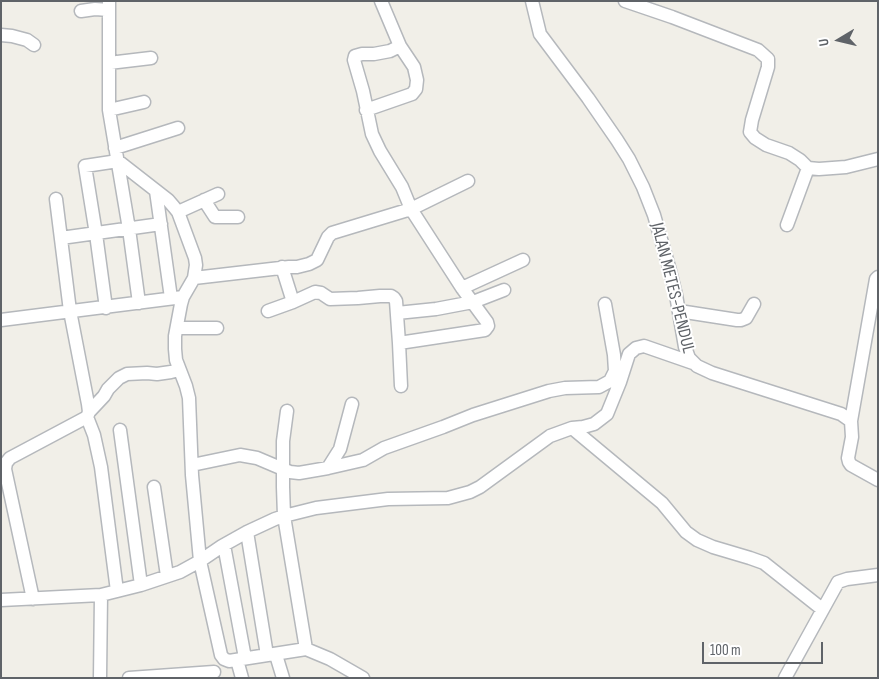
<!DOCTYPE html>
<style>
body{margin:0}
#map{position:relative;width:879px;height:679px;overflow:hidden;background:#f1efe8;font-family:"Sofia Sans Condensed",sans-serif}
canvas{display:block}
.frame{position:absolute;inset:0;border:2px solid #5f6368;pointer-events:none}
.north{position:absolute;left:814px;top:15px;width:50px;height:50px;-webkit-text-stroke:4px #fff;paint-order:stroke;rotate:261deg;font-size:14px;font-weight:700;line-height:20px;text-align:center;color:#5f6368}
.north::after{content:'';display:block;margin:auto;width:18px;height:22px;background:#5f6368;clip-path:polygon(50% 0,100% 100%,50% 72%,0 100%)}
.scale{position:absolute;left:702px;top:642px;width:121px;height:22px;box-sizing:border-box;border:2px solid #5f6368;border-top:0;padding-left:6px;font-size:15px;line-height:18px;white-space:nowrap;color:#5f6368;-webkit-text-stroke:4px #fff;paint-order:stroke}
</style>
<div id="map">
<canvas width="879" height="679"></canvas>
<div class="frame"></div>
<div class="north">U</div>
<div class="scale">100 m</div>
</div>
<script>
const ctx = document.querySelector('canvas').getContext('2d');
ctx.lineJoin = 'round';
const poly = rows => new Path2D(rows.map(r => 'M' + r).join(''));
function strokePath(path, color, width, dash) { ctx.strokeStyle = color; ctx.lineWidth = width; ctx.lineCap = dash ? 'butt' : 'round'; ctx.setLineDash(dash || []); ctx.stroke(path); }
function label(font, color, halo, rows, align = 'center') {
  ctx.font = font + ' "Sofia Sans Condensed",sans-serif'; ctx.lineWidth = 4; ctx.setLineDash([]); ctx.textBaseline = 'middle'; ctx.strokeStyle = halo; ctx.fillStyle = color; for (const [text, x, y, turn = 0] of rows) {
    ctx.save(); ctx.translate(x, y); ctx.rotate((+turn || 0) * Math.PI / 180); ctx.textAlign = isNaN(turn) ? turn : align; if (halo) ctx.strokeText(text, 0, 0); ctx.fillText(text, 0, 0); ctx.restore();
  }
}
const minor = poly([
 [109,1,109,110,129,229,139,303],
 [381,1,400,46,390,51,374,54,362,54,355,56,354,60,363,91,372,134,380,151,402,187,411,209,462,288,487,322,488,326,485,330,399,343],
 [532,1,540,34,588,98,617,140,629,159,643,187,654,215,669,267,676,295,685,347,689,358,697,366,712,373,841,414,851,421,852,437,848,458,849,462,851,465,878,480],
 [625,1,672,17,758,50,768,59,768,67,752,120,750,132,755,138,766,145,789,153,800,160,808,168,819,169,846,167,878,159],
 [81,11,95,9,109,10],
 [1,35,12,36,27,40,34,45],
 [109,63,151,58],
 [109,110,144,102],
 [366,110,412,94,416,89,417,80,414,67,400,46],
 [115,148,178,128],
 [156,191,171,298],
 [204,200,215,217,238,217],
 [178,212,218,194],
 [787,225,808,168],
 [61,238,161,224],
 [282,267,293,302,315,292,321,293,330,299,358,298,380,296,391,296,394,298,396,301,399,343,401,386],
 [194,278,289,267,297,267,309,264,317,260,328,237,332,233,411,209,468,181],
 [462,288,523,260],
 [605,304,614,355,615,371],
 [106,308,96,234,85,166,118,161,168,200,174,207,178,212,195,258,196,265,194,278,183,297,181,304,175,336,175,349,176,360,186,386,189,398,192,475,200,561,221,655,224,659,229,661,306,649,330,659,363,678],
 [268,311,293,302],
 [679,311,737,320,741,320,746,318,754,304],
 [397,313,436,309,473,302,504,290],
 [1,320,183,297],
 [177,328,217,328],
 [287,411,283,441,283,487,284,516,316,508,388,499,448,498,470,492,480,487,550,436,572,428,583,427,594,424,607,414,620,382,629,354,636,348,644,346,693,363],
 [89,412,104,396,108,389,119,378,127,374,147,373,157,374,171,372,179,370],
 [87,417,94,435,101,467,117,591],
 [851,421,876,279,878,277],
 [572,428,662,503,686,532,697,540,713,547,750,558,764,563,822,609],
 [120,430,141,585],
 [192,465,240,455,257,458,290,472,299,473,328,468,340,449,352,404],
 [328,468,363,460,384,448,443,427,473,415,549,391,565,388,599,387,610,381,615,371,620,382],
 [154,487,167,576],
 [247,532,267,655],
 [224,545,245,658],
 [33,599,5,469,6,463,10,458,87,417,89,412,88,404,70,311,56,199],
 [1,600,101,595,141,585,180,572,200,561,222,546,247,532,275,519,284,516,306,649],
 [276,655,283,678],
 [237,660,242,678],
 [100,678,101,595],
 [129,678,214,672],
 [785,678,838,582,847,579,878,575]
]);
const streetNames = [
 ["JALAN METES-PENDUL",672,288,76]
];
strokePath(minor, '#b5b8bc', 15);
strokePath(minor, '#fff', 12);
label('18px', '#5f6368', '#fff', streetNames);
</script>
